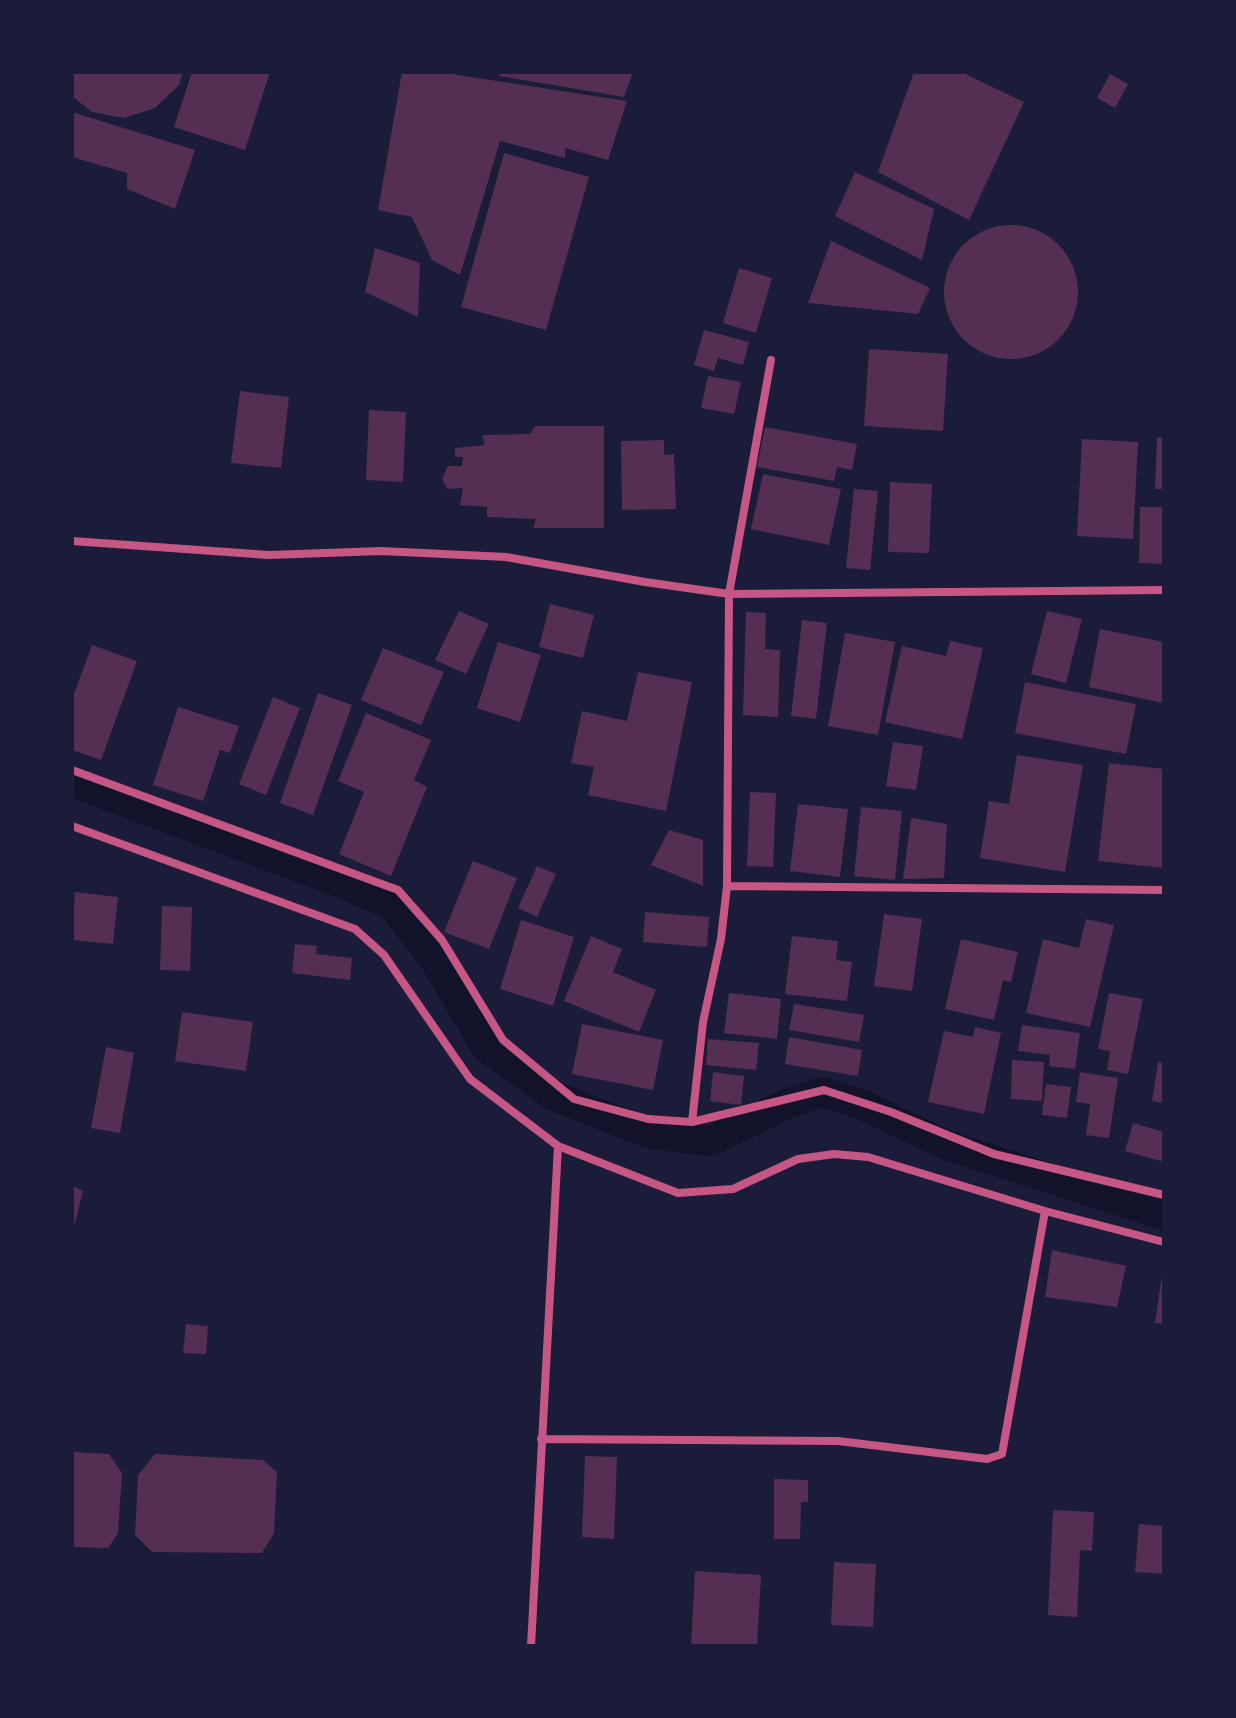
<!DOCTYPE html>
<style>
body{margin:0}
#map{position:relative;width:1236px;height:1718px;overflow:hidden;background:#1b1b3a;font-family:"Sofia Sans Condensed",sans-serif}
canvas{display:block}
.frame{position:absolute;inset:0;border:74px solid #1b1b3a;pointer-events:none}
</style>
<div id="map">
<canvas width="1236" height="1718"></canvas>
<div class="frame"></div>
</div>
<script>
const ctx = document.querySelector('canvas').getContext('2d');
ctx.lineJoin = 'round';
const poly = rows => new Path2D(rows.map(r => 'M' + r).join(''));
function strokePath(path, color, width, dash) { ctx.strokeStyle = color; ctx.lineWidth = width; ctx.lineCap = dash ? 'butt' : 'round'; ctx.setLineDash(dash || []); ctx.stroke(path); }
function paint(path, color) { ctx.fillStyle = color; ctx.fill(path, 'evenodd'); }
const canal = poly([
 [72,782,328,878,392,905,434,959,486,1047,554,1096,651,1134,711,1141,786,1104,822,1092,863,1105,946,1145,1164,1215]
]);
const building = poly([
 [72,72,183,72,179,85,155,108,124,118,92,112,72,96],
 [192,72,270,72,245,150,174,127],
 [402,72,439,72,627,101,608,160,565,148,565,158,500,141,460,275,432,260,412,217,378,210],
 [500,72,633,72,624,97,499,76],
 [914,72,961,72,1024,102,969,220,878,172],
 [1110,74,1128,84,1115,108,1097,98],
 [72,112,195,150,175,209,127,189,127,173,72,157],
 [504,153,589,177,546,330,461,307],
 [855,172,934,209,922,260,835,216],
 '944 292a67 67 0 1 1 134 0a67 67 0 1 1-134 0Z',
 [831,241,930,288,918,314,808,303],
 [375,248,420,263,418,317,365,292],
 [739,268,772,278,756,333,723,323],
 [704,330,749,342,743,365,718,358,714,371,694,365],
 [869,349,948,354,943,431,864,426],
 [708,376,741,382,734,414,701,408],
 [240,391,289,397,281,468,231,463],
 [369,410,406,412,403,482,366,480],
 [535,426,604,426,604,528,533,528,536,519,487,517,487,507,460,505,463,488,447,489,442,479,448,466,462,466,463,457,455,457,455,448,485,445,482,435,530,434],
 [765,427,857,444,852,470,837,467,834,481,757,467],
 [1157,437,1164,438,1164,489,1155,489],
 [1082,439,1138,442,1133,539,1077,536],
 [664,440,664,455,674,454,676,509,622,510,621,441],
 [763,474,841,489,829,545,751,529],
 [890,482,932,484,929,553,888,552],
 [854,489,878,491,870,570,846,568],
 [1140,507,1164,507,1164,564,1139,563],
 [550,604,594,615,583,658,539,647],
 [459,611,489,624,466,674,435,660],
 [1047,611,1082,619,1066,683,1031,674],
 [746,612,766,613,765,649,780,650,778,717,743,715],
 [802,620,827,623,816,719,791,716],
 [1100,629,1164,642,1163,703,1089,687],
 [845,633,895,642,878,735,828,726],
 [950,641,983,648,962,739,885,722,902,646,946,656],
 [498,642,541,655,520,722,477,708],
 [92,645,137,661,101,760,72,750,72,699],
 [383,648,444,672,421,725,361,700],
 [638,672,692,682,666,811,588,795,594,767,571,763,582,711,627,721],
 [1025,682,1136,704,1126,754,1015,733],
 [318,693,352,705,313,815,280,803],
 [273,697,300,708,266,795,239,784],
 [178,707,239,726,230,753,220,750,203,801,153,785],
 [366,713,431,740,414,780,427,787,391,876,339,854,364,792,338,781],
 [893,742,923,746,916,790,886,786],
 [1017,755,1083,765,1065,872,980,858,989,801,1009,804],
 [1109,763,1164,769,1164,868,1098,861],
 [750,792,776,793,773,867,747,866],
 [798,804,848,809,840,877,790,871],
 [861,807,902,811,895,880,854,876],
 [911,818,947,824,944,878,903,879],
 [669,830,703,840,703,886,651,865],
 [473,861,517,878,489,949,444,932],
 [537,866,556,874,537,917,518,908],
 [75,892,118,897,113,944,72,940],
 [162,906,192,907,190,971,160,970],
 [645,912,709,917,707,947,643,942],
 [884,914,922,919,912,991,874,986],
 [1086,919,1114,925,1090,1027,1026,1013,1043,939,1079,948],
 [521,920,574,937,553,1006,500,989],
 [591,936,622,949,613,972,656,990,639,1032,564,1001],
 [792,936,838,941,836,960,852,962,847,1001,785,994],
 [961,939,1018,952,1011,982,1003,980,994,1020,945,1009],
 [295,944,317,946,316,954,352,958,350,980,292,973],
 [729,993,781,999,777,1039,724,1033],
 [1109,993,1143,999,1128,1074,1107,1070,1110,1051,1098,1049],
 [794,1004,864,1015,859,1042,789,1030],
 [182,1012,253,1022,246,1071,175,1061],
 [582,1024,663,1040,653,1090,572,1074],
 [1022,1025,1080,1033,1075,1069,1049,1066,1050,1055,1018,1051],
 [975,1027,1001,1033,984,1114,928,1102,944,1031,973,1037],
 [789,1037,862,1050,858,1076,785,1064],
 [708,1039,759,1043,756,1070,706,1065],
 [106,1047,134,1053,120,1133,91,1128],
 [1012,1060,1044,1062,1042,1101,1011,1099],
 [1158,1062,1164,1063,1164,1103,1152,1101],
 [713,1072,744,1076,741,1105,710,1101],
 [1080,1072,1118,1078,1109,1138,1086,1135,1090,1104,1076,1102],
 [1046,1084,1071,1087,1067,1118,1042,1115],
 [1133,1123,1164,1132,1164,1162,1125,1151],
 [72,1186,83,1191,73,1230,72,1229],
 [1052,1250,1126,1266,1117,1307,1045,1297],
 [1162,1275,1164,1276,1164,1324,1155,1323],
 [186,1324,208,1326,206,1354,183,1353],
 [72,1452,109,1454,122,1473,118,1533,108,1548,72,1547],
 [155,1454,263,1460,277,1472,274,1533,262,1553,152,1552,135,1535,138,1475],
 [585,1456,617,1457,614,1539,582,1537],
 [774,1479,808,1480,808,1502,801,1502,800,1539,774,1539],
 [1053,1510,1094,1512,1092,1551,1080,1550,1077,1617,1048,1615],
 [1139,1524,1164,1526,1164,1574,1135,1572],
 [834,1562,876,1564,873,1627,831,1625],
 [695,1571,761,1575,757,1646,691,1646]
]);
const minor = poly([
 [72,541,269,555,381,551,506,557,645,582,729,594,1164,590],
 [72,770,398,890,442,940,503,1040,574,1099,648,1119,692,1122,824,1090,891,1112,994,1154,1164,1195],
 [72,826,355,929,384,955,470,1079,558,1146,678,1193,733,1189,798,1159,834,1154,868,1157,1045,1211,1164,1242],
 [727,886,1164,890],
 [692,1122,703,1022,721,939,727,886,729,594,771,360],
 [541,1439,838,1441,987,1459,1002,1454,1045,1211],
 [531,1646,558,1146]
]);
strokePath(canal, '#12122b', 30);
paint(building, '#542f53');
strokePath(minor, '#c65784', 8);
</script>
